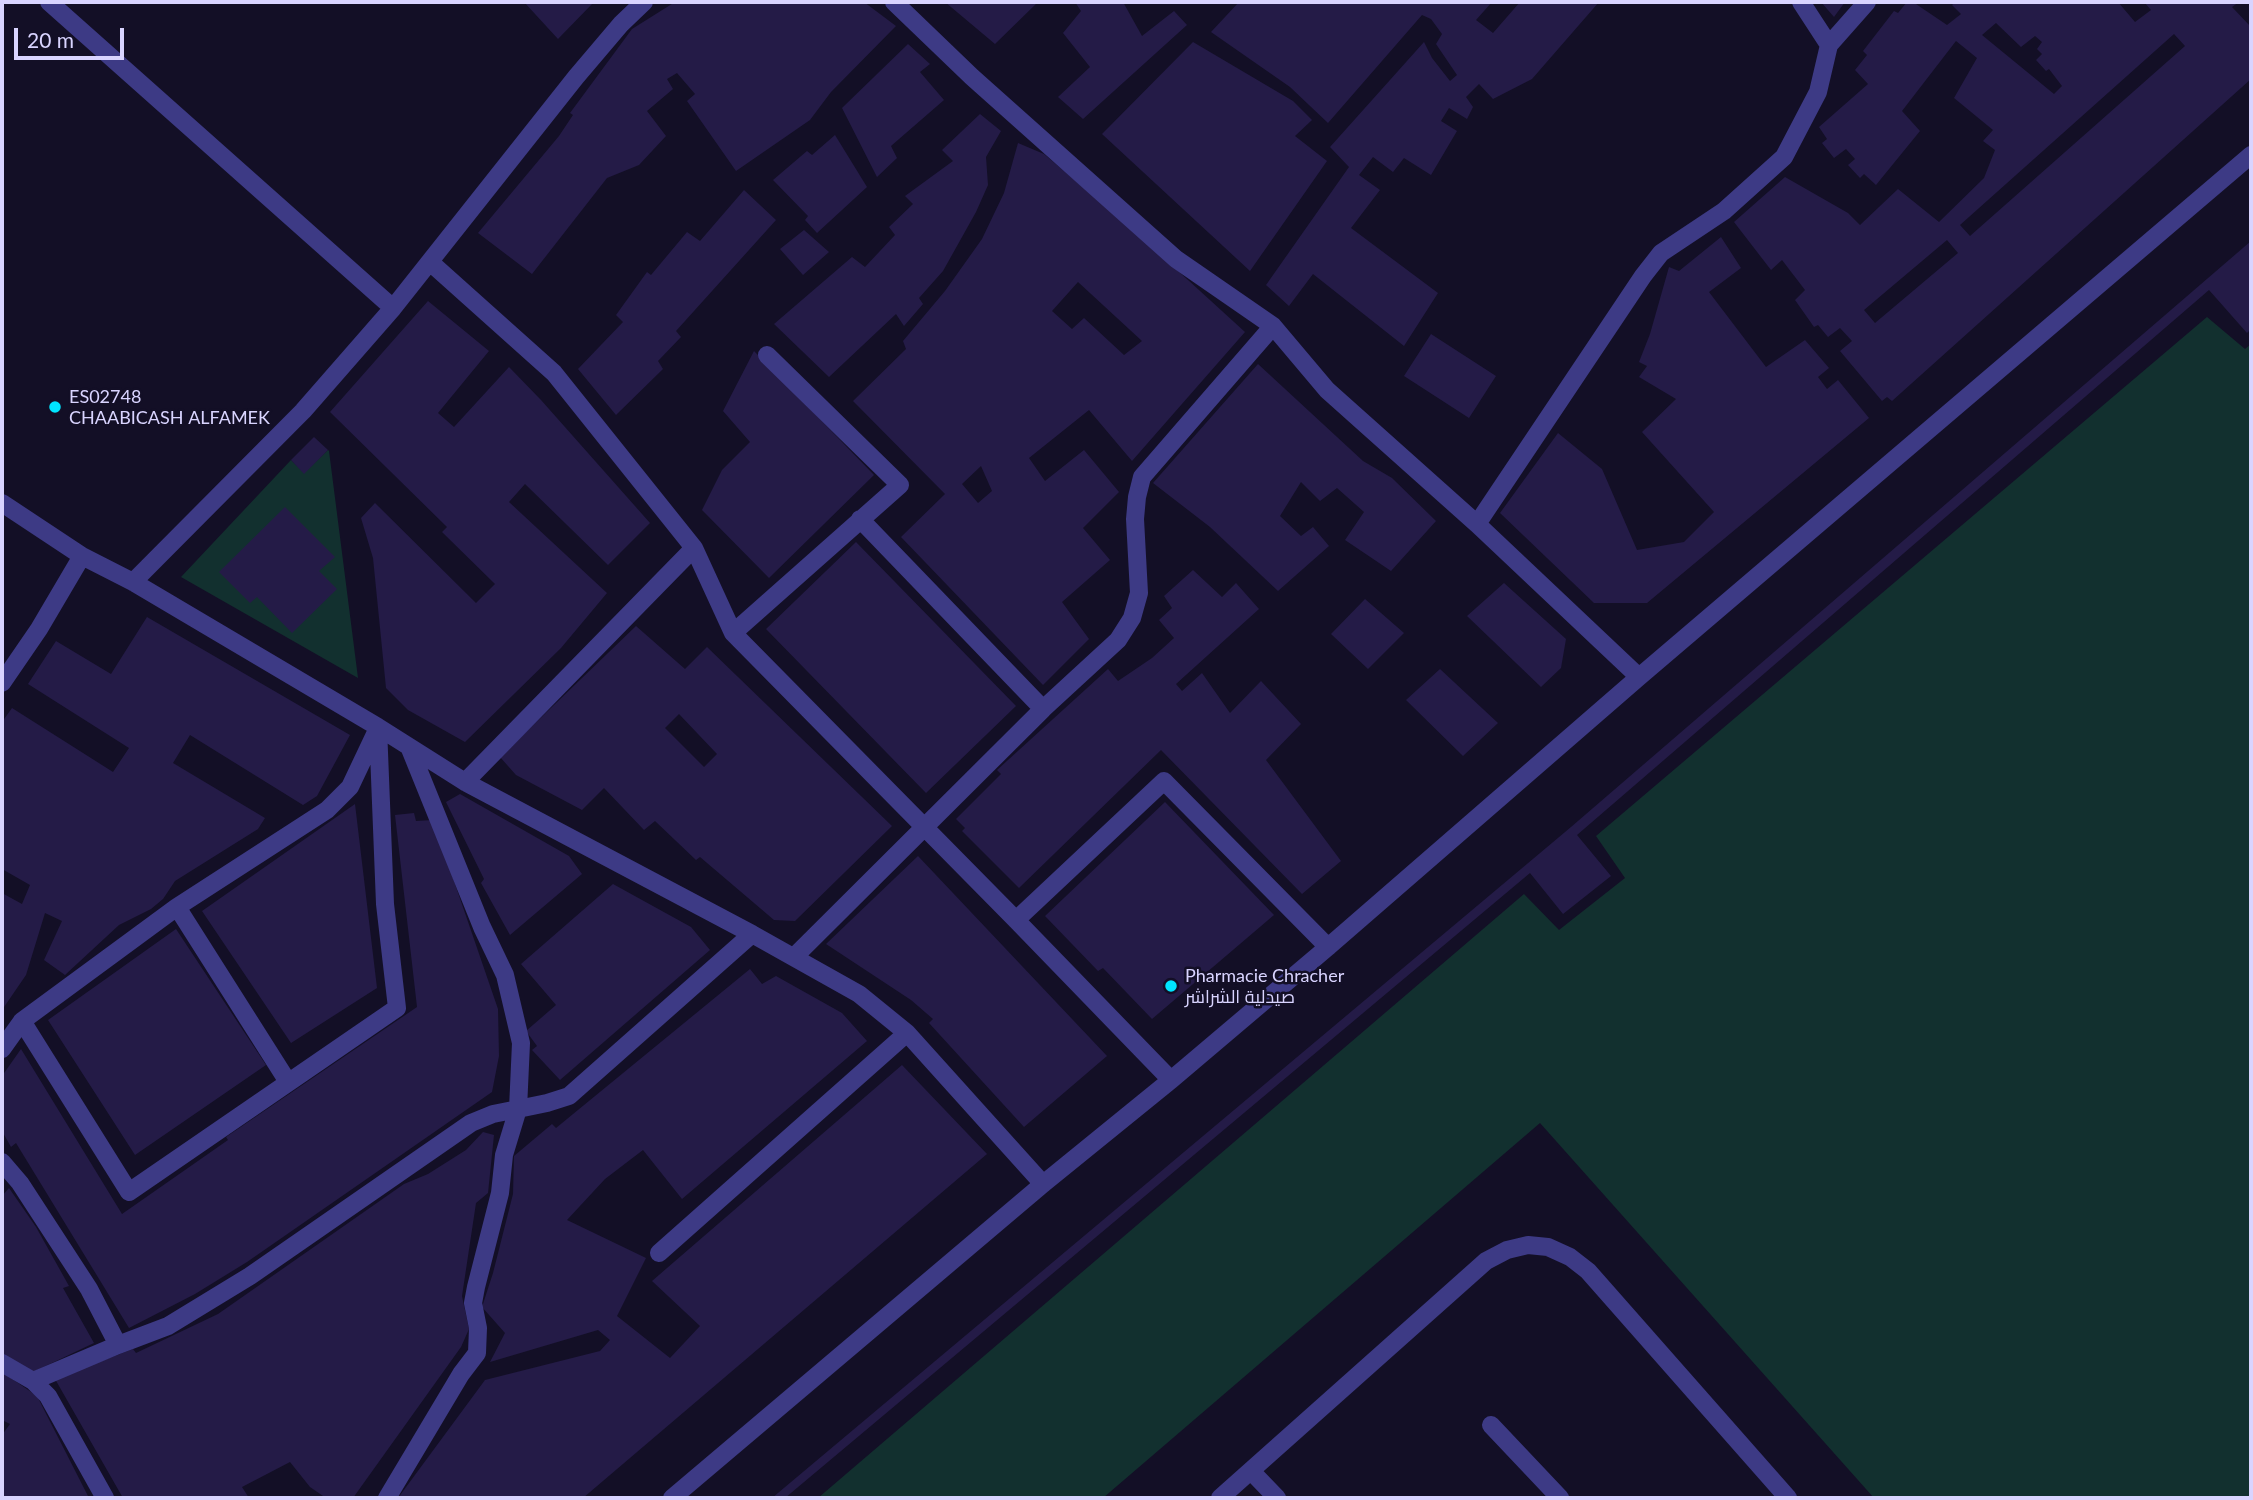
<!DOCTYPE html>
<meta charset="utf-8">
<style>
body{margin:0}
#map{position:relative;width:2253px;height:1500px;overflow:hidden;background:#130f26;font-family:Lato,sans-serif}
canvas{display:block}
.frame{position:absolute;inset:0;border:4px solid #d9d4ff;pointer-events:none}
.scale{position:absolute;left:14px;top:28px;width:110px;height:32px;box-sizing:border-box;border:4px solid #d9d4ff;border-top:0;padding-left:9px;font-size:21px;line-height:24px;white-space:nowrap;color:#d9d4ff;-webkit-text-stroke:5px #130f26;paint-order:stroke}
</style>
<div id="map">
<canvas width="2253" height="1500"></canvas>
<div class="frame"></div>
<div class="scale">20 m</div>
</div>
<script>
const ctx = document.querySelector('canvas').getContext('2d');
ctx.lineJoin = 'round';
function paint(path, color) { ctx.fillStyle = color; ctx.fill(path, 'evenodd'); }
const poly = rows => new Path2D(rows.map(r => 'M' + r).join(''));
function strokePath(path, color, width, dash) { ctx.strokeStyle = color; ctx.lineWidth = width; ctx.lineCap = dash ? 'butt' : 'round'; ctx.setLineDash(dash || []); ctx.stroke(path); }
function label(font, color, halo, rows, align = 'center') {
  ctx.font = font + ' Lato,Cairo,sans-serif'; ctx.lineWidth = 5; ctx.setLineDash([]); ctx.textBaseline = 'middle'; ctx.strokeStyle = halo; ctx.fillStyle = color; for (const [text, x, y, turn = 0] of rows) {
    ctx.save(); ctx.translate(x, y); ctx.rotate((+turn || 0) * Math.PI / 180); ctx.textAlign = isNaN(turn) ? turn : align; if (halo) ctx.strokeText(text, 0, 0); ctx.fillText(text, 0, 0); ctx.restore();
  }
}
const green = poly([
 [2207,317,2245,349,2251,344,2251,1498,1874,1498,1540,1123,1103,1498,818,1498,1524,894,1559,930,1625,878,1596,836],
 [328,450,329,451,358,678,181,577,291,460,304,473]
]);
const building = poly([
 [524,2,594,2,558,39],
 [675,2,864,2,896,26,831,92,810,120,736,171,687,101,695,94,677,73,667,79,673,89,647,111,666,136,639,165,607,178,532,274,478,233,559,136,573,115,570,113,632,29],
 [945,2,1038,2,995,44],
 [1075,2,1123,2,1142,36,1174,11,1187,25,1083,119,1058,97,1090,67,1063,33,1081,11],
 [1239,2,1492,2,1476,20,1493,33,1520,2,1599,2,1532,79,1493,99,1479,84,1466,97,1473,107,1467,119,1449,108,1441,121,1457,131,1431,175,1404,158,1393,172,1373,157,1359,175,1380,190,1351,228,1438,293,1404,346,1313,274,1289,306,1266,285,1349,167,1330,147,1424,42,1432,58,1450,81,1457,75,1436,44,1442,34,1431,19,1422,15,1328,123,1290,87,1211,32],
 [1821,2,1845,2,1834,17],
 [1907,2,1913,2,1947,25,1961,14,1952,5,1955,2,2118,2,2135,22,2151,10,2144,2,2239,2,2232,7,2251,27,2251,79,1892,401,1887,397,1882,401,1840,351,1852,341,1840,328,1828,337,1818,325,1814,327,1795,300,1805,290,1782,260,1771,270,1734,222,1785,177,1848,213,1860,225,1898,189,1939,222,1984,178,1995,150,1983,141,1993,130,1954,98,1977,58,1956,41,1902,111,1920,131,1876,185,1864,174,1860,178,1848,165,1855,159,1846,149,1834,158,1822,143,1827,139,1819,127,1868,84,1855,70,1867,55,1863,51,1894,11,1898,13],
 [1996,23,2021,47,2035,36,2042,42,2037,49,2042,54,2036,60,2046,71,2049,69,2062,86,2054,94,1982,35],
 [2174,34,2185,46,1970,236,1960,225],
 [1947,240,1958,253,1875,323,1864,310],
 [1193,42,1293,101,1312,120,1295,136,1327,161,1250,271,1102,134],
 [908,44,930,64,920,72,944,100,891,146,897,158,877,177,842,108],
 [980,114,1001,131,986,157,988,185,976,212,943,271,919,298,923,304,904,326,896,314,829,377,774,324,852,257,865,267,895,235,889,227,913,204,905,196,953,161,942,150],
 [835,135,867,187,817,233,805,220,808,216,773,180,807,151,812,155],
 [1018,143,1044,154,1131,228,1245,332,1132,461,1089,410,1029,458,1045,481,1084,450,1119,492,1083,528,1110,560,1062,602,1089,639,1043,685,901,537,945,494,853,401,906,349,903,341,945,291,982,239,1004,193],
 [1078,282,1142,341,1124,355,1084,318,1072,329,1052,311],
 [981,466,992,491,978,503,962,484],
 [744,190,776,220,676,331,681,337,658,361,663,369,616,415,578,369,623,322,616,315,647,272,651,275,687,232,700,241],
 [804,230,829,252,803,275,780,249],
 [1721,237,1741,268,1709,292,1766,367,1805,340,1829,368,1818,377,1827,389,1838,380,1869,418,1647,603,1594,603,1500,513,1558,433,1602,469,1637,550,1684,542,1714,512,1642,432,1676,399,1639,377,1647,366,1639,362,1650,334,1669,267,1679,271],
 [2251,241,2251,329,2247,333,2209,290,1577,835,1611,876,1563,914,1530,873,785,1498,772,1498,1571,827],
 [428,301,489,351,438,413,454,427,509,367,541,400,650,523,608,565,525,484,509,502,607,593,561,648,465,742,408,710,386,688,373,558,361,518,375,503,476,603,495,584,442,532,447,527,330,412],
 [1431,334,1496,376,1469,418,1404,376],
 [754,351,874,475,769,578,702,510,722,470,750,442,723,411],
 [1258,364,1363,461,1392,478,1436,521,1391,571,1345,540,1364,512,1337,488,1320,501,1301,482,1280,516,1301,536,1313,527,1329,546,1278,591,1210,527,1153,483],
 [314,437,328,450,304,474,291,460],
 [285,507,335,557,319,571,337,589,292,633,257,597,250,603,219,572],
 [856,542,1016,706,926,793,766,629],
 [1193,570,1222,597,1236,583,1259,609,1176,684,1182,691,1202,673,1230,713,1261,681,1301,724,1266,760,1341,861,1302,894,1161,750,1019,888,962,831,965,828,956,819,1001,774,997,770,1108,669,1118,681,1152,658,1174,638,1159,620,1172,608,1164,596],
 [1504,583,1566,639,1561,668,1541,687,1467,616],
 [1365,599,1404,633,1368,669,1331,634],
 [147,617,350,735,317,796,303,805,190,735,173,763,265,818,258,829,175,881,163,899,151,909,119,925,65,975,44,960,62,921,45,913,26,975,2,1010,2,893,22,904,30,885,2,869,2,722,12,708,113,772,129,748,28,684,56,641,111,674],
 [636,626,685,669,707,647,892,826,795,921,774,920,700,857,696,860,655,821,644,830,604,788,582,810,516,775,500,757],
 [679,714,717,754,704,767,665,728],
 [1440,669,1498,723,1463,756,1406,700],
 [460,794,569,856,582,874,510,935,481,883,484,879,446,802],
 [1165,802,1274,915,1152,1019,1103,968,1098,971,1045,916],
 [355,804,377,988,291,1043,202,911],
 [414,813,416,821,433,820,498,1009,499,1056,492,1092,247,1262,195,1294,129,1328,16,1143,11,1147,2,1131,2,1076,21,1049,122,1214,228,1140,226,1137,417,1007,395,815],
 [918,856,1107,1056,1024,1127,929,1023,933,1019,911,1000,826,944],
 [613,884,691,927,710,950,560,1080,532,1050,537,1046,526,1031,556,1005,521,964],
 [176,929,266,1065,135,1155,48,1020],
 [750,969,762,984,776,976,842,1013,867,1041,682,1199,643,1150,605,1179,567,1220,646,1258,617,1316,670,1358,700,1326,652,1281,902,1065,987,1154,583,1498,398,1498,485,1380,600,1351,610,1340,598,1330,490,1362,505,1333,482,1307,493,1273,513,1194,514,1156,552,1124,556,1128],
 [483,1132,494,1135,488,1193,476,1203,462,1296,469,1329,461,1347,353,1498,326,1498,310,1487,290,1462,242,1487,249,1498,123,1498,55,1379,133,1349,136,1353,218,1314,404,1184,428,1174,466,1150],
 [9,1188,36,1227,69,1286,63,1288,94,1343,33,1372,2,1355,2,1196],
 [2,1372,37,1396,89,1498,2,1498,2,1435,10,1424,2,1420]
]);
const lane = poly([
 [1491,1425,1560,1498]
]);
const street = poly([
 [49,2,393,308],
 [894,2,972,77,1176,259,1273,326,1327,390,1477,524,1639,677],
 [1829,45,1867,2],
 [430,262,554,373,694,548,733,633,1016,920,1171,1080],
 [2,503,82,556,133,582,378,727,465,782,752,934,859,994,907,1033,1043,1184],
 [860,519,1043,709],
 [1477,524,1643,276,1661,253,1724,211,1784,157,1818,92,1829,45,1801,2],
 [133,582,303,411,393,308,576,77,621,24,644,2],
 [733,633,900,485,767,355],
 [2,683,39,629,82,556],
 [465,782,694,548],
 [177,907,288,1082],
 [1016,920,1164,781,1328,947],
 [794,957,1043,709,1118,640,1132,618,1139,593,1135,519,1137,497,1142,477,1273,326],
 [22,1021,129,1192,397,1008,385,904,378,727],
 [2,1049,22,1021,177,907,327,810,350,787,377,730],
 [2,1162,20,1183,89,1289,118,1345,168,1326,250,1276,471,1123,493,1114,518,1109,521,1043,505,975,482,927,410,749],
 [659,1253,907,1033],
 [2,1363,33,1381,48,1396,105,1498],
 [33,1381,118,1345],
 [1251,1471,1277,1498],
 [387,1498,461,1374,477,1353,478,1328,473,1303,476,1287,500,1193,504,1155,518,1109,547,1103,569,1096,752,934],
 [672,1498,1043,1184,1171,1080,1328,947,1639,677,2251,155],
 [1220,1498,1486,1261,1507,1250,1528,1245,1548,1247,1570,1257,1588,1271,1788,1498]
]);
const markers = [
 [55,407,7,"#00e5ff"],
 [1171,986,7,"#00e5ff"]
];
const poiNames = [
 ["ES02748",69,397],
 ["CHAABICASH ALFAMEK",69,418],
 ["Pharmacie Chracher",1185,976],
 ["صيدلية الشراشر",1185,997]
];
paint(green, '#12302f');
paint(building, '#241b47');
strokePath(lane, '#3d3a85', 18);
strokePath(street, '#3d3a85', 18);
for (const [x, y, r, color] of markers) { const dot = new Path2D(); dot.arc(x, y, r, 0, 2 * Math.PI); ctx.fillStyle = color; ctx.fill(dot); strokePath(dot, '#130f26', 2.5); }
label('18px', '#d9d4ff', '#130f26', poiNames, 'left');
</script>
